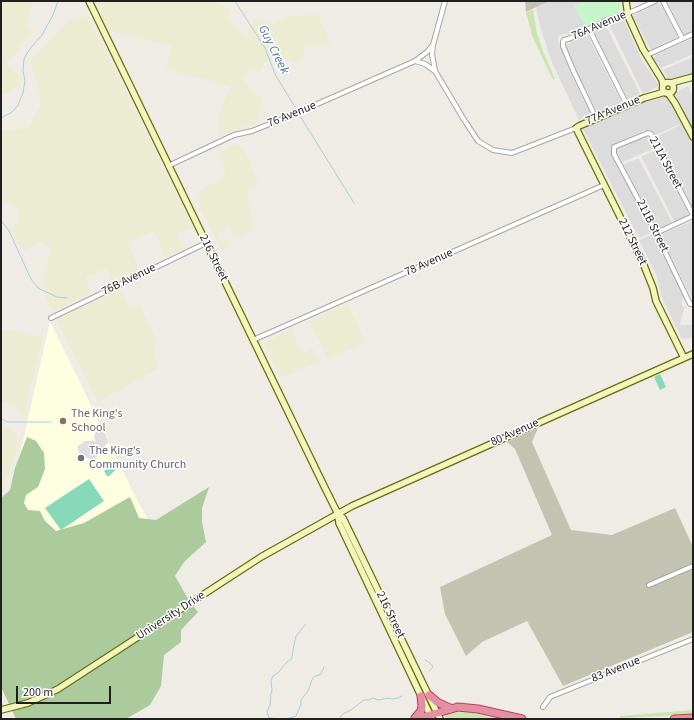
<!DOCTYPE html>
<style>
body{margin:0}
#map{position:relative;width:694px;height:720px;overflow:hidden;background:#efece5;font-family:"Source Sans 3",sans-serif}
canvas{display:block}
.frame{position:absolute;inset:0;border:2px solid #1f1f1f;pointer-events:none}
.scale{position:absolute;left:16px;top:686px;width:95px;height:18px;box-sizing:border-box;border:2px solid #1f1f1f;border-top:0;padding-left:5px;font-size:12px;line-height:14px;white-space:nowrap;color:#1f1f1f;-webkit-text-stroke:3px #fff;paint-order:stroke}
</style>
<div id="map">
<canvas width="694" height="720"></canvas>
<div class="frame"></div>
<div class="scale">200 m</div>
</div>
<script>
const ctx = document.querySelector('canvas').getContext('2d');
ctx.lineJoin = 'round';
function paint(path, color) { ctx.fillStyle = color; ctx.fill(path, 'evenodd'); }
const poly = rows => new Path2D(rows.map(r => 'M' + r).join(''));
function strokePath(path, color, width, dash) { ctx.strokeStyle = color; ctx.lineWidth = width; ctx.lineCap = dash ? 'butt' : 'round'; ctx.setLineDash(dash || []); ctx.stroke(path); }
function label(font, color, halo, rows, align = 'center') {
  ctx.font = font + ' "Source Sans 3",sans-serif'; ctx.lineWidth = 3; ctx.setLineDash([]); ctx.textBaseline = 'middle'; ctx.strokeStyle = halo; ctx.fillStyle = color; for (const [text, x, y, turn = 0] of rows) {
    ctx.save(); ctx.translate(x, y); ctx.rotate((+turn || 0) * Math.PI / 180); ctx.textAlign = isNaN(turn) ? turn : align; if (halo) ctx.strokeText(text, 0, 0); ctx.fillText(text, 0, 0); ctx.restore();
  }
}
const residential = poly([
 [549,1,587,1,575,6,586,27,570,35,566,34,562,34,559,36,558,40,570,72,590,113,590,115,579,120,550,58,539,22,536,7],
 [667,1,693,1,693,32,686,34,683,33],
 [658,3,662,4,677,35,677,37,652,49,650,49,633,16],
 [623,19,642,60,659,85,659,86,643,94,609,24,622,18],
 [604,25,606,26,640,94,629,99,627,98,593,32,594,30],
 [585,35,588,36,621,101,621,103,598,113,576,70,566,47,567,44],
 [693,38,693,54,661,68,653,58,655,55],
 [693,57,693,73,672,81,669,80,663,70],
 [688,86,693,96,693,130,675,93],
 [661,95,666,95,669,98,682,123,656,135,651,131,645,130,614,144,611,149,612,154,652,232,639,238,583,129],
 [682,124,693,146,693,210,656,137],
 [648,136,655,148,623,162,622,161,617,152,617,149],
 [656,151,688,213,687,216,676,221,674,221,642,158,642,156],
 [637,159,639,159,672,222,660,228,656,227,624,165,624,164],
 [693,221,693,300,661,237,662,234],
 [653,234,684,296,681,303,684,308,680,324,681,325,693,325,693,338,682,339,662,298,657,277,639,240]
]);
const education = poly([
 [50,321,137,500,149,521,1,539]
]);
const construction = poly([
 [525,1,549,1,526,12],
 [538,428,532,442,571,530,612,535,675,508,693,547,693,632,563,686,527,621,482,642,466,656,445,614,440,587,552,535,515,449,507,442]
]);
const farmland = poly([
 [1,1,33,1,27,25,34,30,6,64,19,76,20,84,12,90,1,96],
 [95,1,218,1,232,12,227,18,246,37,254,20,274,24,286,16,318,15,331,45,327,46,307,46,297,64,277,55,264,64,260,73,249,69,243,78,254,93,262,97,258,122,220,136,218,117,231,86,166,69,172,46,109,31],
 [88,16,192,227,177,233,182,249,165,257,154,231,128,242,139,270,112,283,106,269,85,277,92,293,54,311,46,300,43,282,51,248,40,242,23,251,11,227,19,222,17,208,1,199,1,174,2,170,1,168,1,131,28,128,40,104,37,84,30,62,69,20],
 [238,144,245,152,258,182,247,194,253,223,251,230,244,236,235,236,229,224,218,234,220,240,231,243,223,252,199,207,198,191,208,187,226,174,219,151],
 [119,288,130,308,139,304,154,335,156,342,154,355,159,368,98,402,56,319],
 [348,303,366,343,327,359,310,321],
 [1,329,43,337,26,403,27,416,23,416,15,405,5,402,1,404],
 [291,329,302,354,313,349,319,362,280,378,264,343],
 [1,424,17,433,16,454,1,491]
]);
const grass = poly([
 [533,10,537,33,543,51,555,79,553,80,532,36,526,12],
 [693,710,693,713,664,716,620,718,620,716],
 [467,711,496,719,446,719,445,713]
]);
const forest = poly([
 [27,437,36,441,44,453,45,469,38,487,26,495,24,503,28,510,40,511,45,521,56,531,84,523,130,497,139,518,156,520,209,487,202,508,202,522,206,542,184,562,175,576,191,604,198,612,181,630,181,642,164,655,161,686,150,705,126,719,16,719,1,687,1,498,10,490,15,468]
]);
const park = poly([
 [587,1,620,1,620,13,603,19,586,27,575,6]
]);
const pitch = poly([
 [660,374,666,387,660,390,654,377],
 [115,462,117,462,119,465,119,467,109,476,107,476,104,471],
 [89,479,104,501,61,530,45,508]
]);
const parking = poly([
 [99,421,109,443,106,444,98,456,93,460,80,455,77,447,85,441,96,441,94,437]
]);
const stream = poly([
 [235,1,265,48,276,76,295,107],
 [300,116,354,203],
 [1,118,12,112,18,105,23,93,25,81,23,70,24,59,29,50,42,35,53,15,58,1],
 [1,220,9,231,31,279,38,288,57,297,67,298],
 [1,418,7,422,51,422],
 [425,660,430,663,433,667,429,671],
 [269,718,286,719,296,716,301,704,301,700,308,691,312,680,314,677,321,674,324,667],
 [267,719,269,718,267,712,270,705,271,694,272,690,271,680,273,676,279,672,284,665,292,658,293,650,296,636,306,624],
 [339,719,343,714,351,710,364,700,369,700,373,698,378,700,389,698,392,699,398,698,402,696]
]);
const street = poly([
 [445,1,433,45,432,54,435,71,463,118,478,141,493,150,512,153,576,128],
 [663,1,682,38],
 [589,29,627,105],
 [647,55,693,34],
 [415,61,425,64,435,71],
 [596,118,573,70,563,46,563,42,564,40,571,38,605,21,636,10,655,1],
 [168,166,234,135,252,131,290,116,415,61,427,52,433,45],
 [693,215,651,134,648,133,614,147,614,154,656,233,690,304,693,304],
 [656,233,693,216],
 [51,318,206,243],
 [253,340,604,185],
 [649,585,693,566],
 [543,707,550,697,693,639]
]);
const secondary = poly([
 [89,1,324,486,338,514,343,518,440,719],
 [626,1,628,16,643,49,662,80,663,85],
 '662.5 88a5.5 5.5 0 1 1 11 0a5.5 5.5 0 1 1-11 0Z',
 [671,83,693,77],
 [665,92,644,98,579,126,576,128,643,263,653,288,656,301,684,358],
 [668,93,675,103,693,137],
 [338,514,339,523,432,719],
 [1,710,28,703,58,689,261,557,352,506,693,354]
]);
const highway = poly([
 [429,695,437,702,450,708],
 [415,718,421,711,422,706,421,696],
 [416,719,458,707,478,709,522,719],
 [674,719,693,718]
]);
const markers = [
 [63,421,4,"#8d6e63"],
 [81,458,4,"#6b7280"]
];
const streetNames = [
 ["76A Avenue",599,26,-23],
 ["77A Avenue",613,111,-23],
 ["76 Avenue",292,115,-22],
 ["211A Street",665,163,62],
 ["211B Street",652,226,63],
 ["212 Street",632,242,64],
 ["216 Street",213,258,64],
 ["78 Avenue",429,263,-24],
 ["76B Avenue",129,280,-26],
 ["80 Avenue",515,433,-24],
 ["216 Street",390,615,64],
 ["University Drive",171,616,-33],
 ["83 Avenue",616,670,-22]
];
const educationNames = [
 ["The King's",71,414],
 ["School",71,428]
];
const worshipNames = [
 ["The King's",89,451],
 ["Community Church",89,465]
];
const waterNames = [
 ["Guy Creek",273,50,63]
];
paint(residential, '#dddcdc');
paint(education, '#fdfde0');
paint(construction, '#c3c3b1');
paint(farmland, '#ebecd2');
paint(grass, '#cae6af');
paint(forest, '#abcb9d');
paint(park, '#c5f6c9');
paint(pitch, '#88d9b9');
paint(parking, '#dfdfdf');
strokePath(stream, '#a9cfda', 1);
strokePath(street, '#a6a6a6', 6);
strokePath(secondary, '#656f0c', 8);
strokePath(highway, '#d03068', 9);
strokePath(street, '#fff', 4);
strokePath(secondary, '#f3f5bd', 5.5);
strokePath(highway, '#e192a2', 7);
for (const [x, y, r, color] of markers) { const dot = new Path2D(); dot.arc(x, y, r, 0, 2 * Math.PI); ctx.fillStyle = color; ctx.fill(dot); strokePath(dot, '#fff', 1.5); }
label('12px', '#1f1f1f', '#fff', streetNames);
label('12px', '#785e54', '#fff', educationNames, 'left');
label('12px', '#5b616d', '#fff', worshipNames, 'left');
label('italic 13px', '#4e78a0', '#fff', waterNames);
</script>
